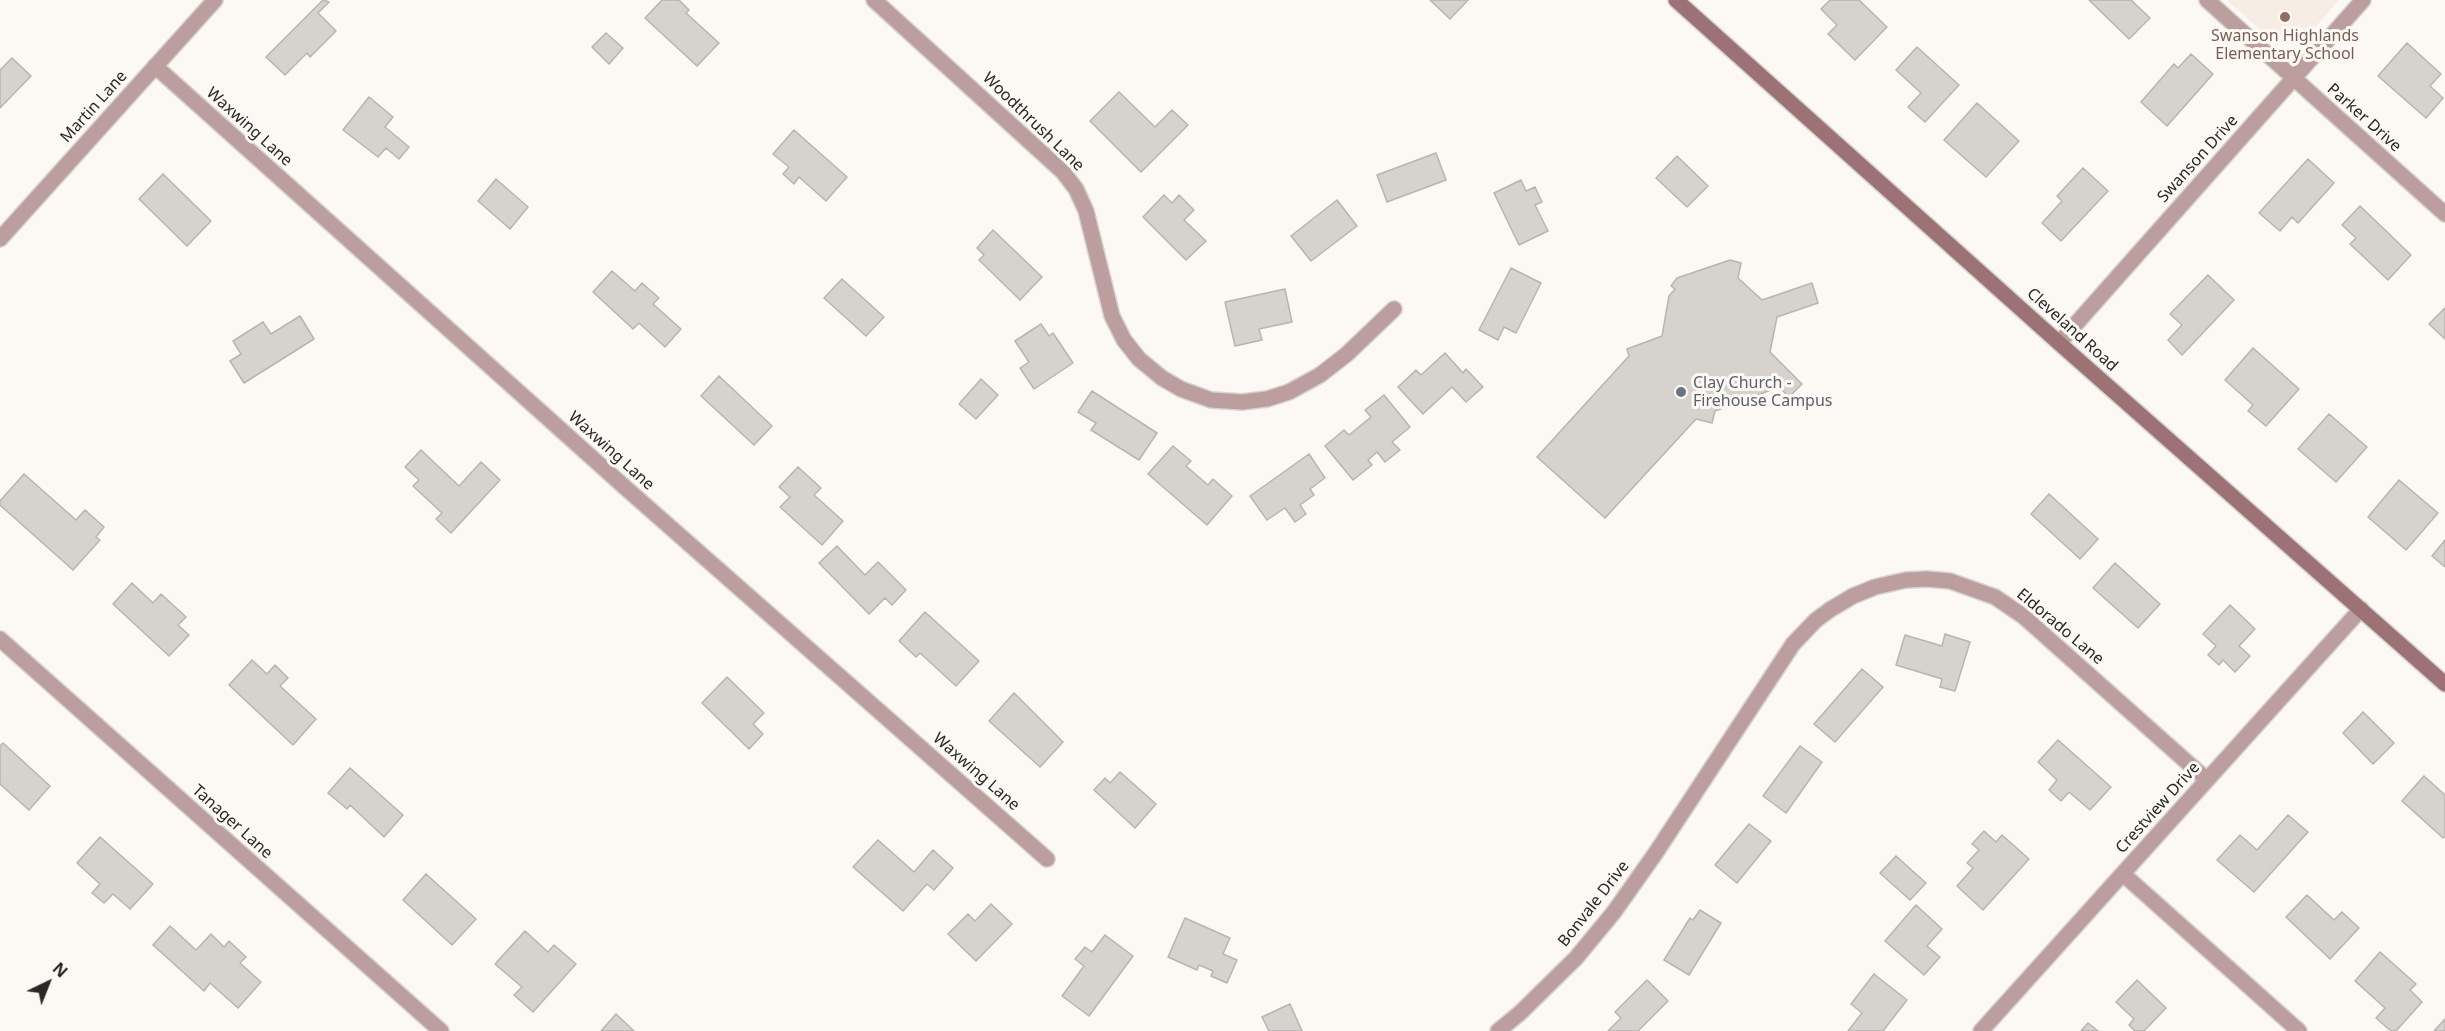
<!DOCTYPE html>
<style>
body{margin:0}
#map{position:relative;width:2445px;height:1031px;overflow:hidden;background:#fcf9f5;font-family:"Noto Sans",sans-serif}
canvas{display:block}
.north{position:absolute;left:18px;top:953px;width:60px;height:60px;-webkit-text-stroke:4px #fcf9f5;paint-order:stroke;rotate:43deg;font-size:16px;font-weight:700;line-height:24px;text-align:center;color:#292827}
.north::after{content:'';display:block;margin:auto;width:21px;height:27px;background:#292827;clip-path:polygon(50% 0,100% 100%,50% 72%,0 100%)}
</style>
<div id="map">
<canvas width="2445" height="1031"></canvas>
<div class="north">N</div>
</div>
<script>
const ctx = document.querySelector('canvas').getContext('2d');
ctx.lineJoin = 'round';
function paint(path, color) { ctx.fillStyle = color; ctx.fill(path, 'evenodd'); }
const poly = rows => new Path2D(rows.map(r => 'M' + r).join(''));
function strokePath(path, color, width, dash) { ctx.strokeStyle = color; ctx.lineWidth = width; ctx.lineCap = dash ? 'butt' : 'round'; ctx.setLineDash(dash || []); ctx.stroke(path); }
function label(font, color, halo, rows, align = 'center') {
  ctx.font = font + ' "Noto Sans",sans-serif'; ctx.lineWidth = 6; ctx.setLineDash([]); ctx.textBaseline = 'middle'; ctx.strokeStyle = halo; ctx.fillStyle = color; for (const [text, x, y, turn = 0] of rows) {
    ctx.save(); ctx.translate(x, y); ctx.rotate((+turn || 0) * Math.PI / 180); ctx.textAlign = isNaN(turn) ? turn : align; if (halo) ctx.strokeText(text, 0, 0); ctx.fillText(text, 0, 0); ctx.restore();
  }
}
const built = poly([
 [2227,0,2339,0,2303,41,2285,44,2266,35]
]);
const building = poly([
 [323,0,329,2,318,13,336,31,310,57,307,53,285,75,266,57,323,0],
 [662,0,679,0,689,10,686,13,719,43,697,66,645,18,662,0],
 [1430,0,1468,0,1450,19,1430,0],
 [1830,0,1859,0,1887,27,1855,60,1828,34,1837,25,1821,9,1830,0],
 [2089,0,2131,0,2150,18,2129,39,2089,0],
 [606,33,623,48,609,64,592,47,606,33],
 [2407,43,2441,74,2430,86,2443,98,2426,118,2378,76,2407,43],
 [1917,47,1959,85,1925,122,1908,107,1921,93,1896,70,1917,47],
 [2191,54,2213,74,2167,126,2141,102,2174,64,2178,68,2191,54],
 [12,58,31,76,0,108,0,70,12,58],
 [1119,92,1155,127,1172,110,1188,125,1141,172,1090,121,1119,92],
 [369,97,393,117,385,127,409,147,399,159,386,148,378,157,343,130,369,97],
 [1977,103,2019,141,1986,177,1944,140,1977,103],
 [794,130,847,177,826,201,799,177,794,184,783,174,789,167,773,154,794,130],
 [1436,153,1446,180,1387,202,1377,175,1436,153],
 [1677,156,1708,186,1687,207,1656,178,1677,156],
 [2308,159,2334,183,2298,223,2292,217,2280,231,2259,213,2308,159],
 [2083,168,2108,191,2061,241,2042,223,2062,201,2057,196,2083,168],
 [163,174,211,221,187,246,139,199,163,174],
 [496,179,528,207,510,229,478,201,496,179],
 [1521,180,1526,191,1535,187,1542,202,1535,205,1548,231,1519,245,1494,193,1521,180],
 [1164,195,1172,203,1179,195,1194,210,1184,220,1206,241,1186,260,1143,217,1164,195],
 [1337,200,1357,226,1311,261,1291,236,1337,200],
 [2360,206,2411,255,2388,280,2350,244,2356,238,2342,225,2360,206],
 [993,230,1042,277,1020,300,979,260,984,255,977,248,993,230],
 [1730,260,1741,263,1738,278,1762,300,1812,283,1818,303,1777,317,1770,352,1802,384,1789,397,1779,387,1715,411,1712,423,1696,419,1605,518,1537,457,1629,356,1627,349,1662,336,1669,296,1675,289,1671,286,1677,278,1730,260],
 [1511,268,1541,283,1516,333,1504,327,1498,340,1479,330,1511,268],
 [612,271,635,291,642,283,659,298,653,304,681,329,665,347,639,323,633,329,593,292,612,271],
 [2208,275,2234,300,2182,355,2168,340,2182,325,2170,314,2208,275],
 [842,279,884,317,866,336,824,298,842,279],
 [1285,289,1292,322,1259,329,1262,340,1235,346,1225,302,1285,289],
 [2445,308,2445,339,2429,324,2445,308],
 [300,316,314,339,244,383,230,361,241,354,233,341,263,322,271,334,300,316],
 [1041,324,1049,336,1053,333,1073,363,1034,389,1020,368,1029,362,1015,341,1041,324],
 [2253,348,2299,389,2266,426,2248,411,2253,405,2225,380,2253,348],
 [1445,353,1463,373,1466,369,1483,387,1466,402,1452,387,1423,414,1398,387,1416,370,1421,375,1445,353],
 [719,376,772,426,754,445,701,396,719,376],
 [981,379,998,395,976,419,959,404,981,379],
 [1092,391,1157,433,1139,460,1091,430,1096,423,1078,412,1092,391],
 [1384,395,1410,427,1392,442,1400,450,1385,462,1377,452,1368,460,1372,465,1353,480,1325,446,1344,430,1349,435,1371,417,1365,410,1384,395],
 [2329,414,2367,447,2336,482,2298,449,2329,414],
 [1173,446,1191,461,1186,466,1208,485,1213,479,1232,496,1207,525,1148,474,1173,446],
 [421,450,459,486,481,462,500,480,451,533,436,519,442,513,413,486,419,480,405,467,421,450],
 [1309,454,1325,478,1310,489,1314,495,1300,505,1306,514,1295,522,1285,508,1267,520,1250,496,1309,454],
 [798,467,821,488,814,495,843,521,822,545,780,507,790,497,779,487,798,467],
 [24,474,76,520,85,510,104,527,96,537,100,540,73,570,0,505,0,501,24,474],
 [2399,480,2438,513,2406,550,2368,517,2399,480],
 [2049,494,2098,539,2080,559,2031,514,2049,494],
 [2445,540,2445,567,2432,556,2445,540],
 [837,546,865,575,878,562,906,590,892,605,885,598,869,614,819,563,837,546],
 [2115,563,2160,604,2138,628,2093,588,2115,563],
 [132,583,153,603,161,594,186,617,178,625,189,635,169,656,113,604,132,583],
 [2230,605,2255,629,2239,646,2250,656,2235,672,2223,660,2219,665,2208,655,2216,646,2203,634,2230,605],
 [925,612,979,661,956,686,920,653,916,657,899,641,925,612],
 [1945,634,1970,642,1955,691,1940,687,1942,679,1896,665,1905,635,1942,646,1945,634],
 [252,660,267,674,275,665,288,678,280,686,316,719,293,745,229,685,252,660],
 [1862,669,1883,687,1835,742,1814,724,1862,669],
 [727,677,764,713,753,724,763,734,749,749,702,703,727,677],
 [1014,693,1063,742,1040,767,989,721,1014,693],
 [2363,712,2394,743,2373,764,2343,733,2363,712],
 [2058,740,2111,787,2090,810,2069,792,2061,801,2049,790,2057,780,2038,762,2058,740],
 [3,743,50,786,29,810,0,784,0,746,3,743],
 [1800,746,1822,762,1786,813,1763,796,1800,746],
 [350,768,403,815,384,837,350,805,347,809,328,793,350,768],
 [1120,772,1156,804,1135,828,1094,790,1105,778,1110,783,1120,772],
 [2424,776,2445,795,2445,836,2443,838,2402,801,2424,776],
 [2288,815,2308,832,2254,892,2217,860,2240,835,2257,850,2288,815],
 [1749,824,1771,841,1737,883,1715,865,1749,824],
 [1984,831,1996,842,2002,835,2029,859,1983,910,1957,886,1973,868,1967,863,1979,850,1972,844,1984,831],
 [100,837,153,884,130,909,113,894,104,903,92,893,100,884,77,863,100,837],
 [878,840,914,872,933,850,953,868,934,890,927,884,903,911,853,867,878,840],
 [1896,856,1926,883,1910,900,1880,873,1896,856],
 [426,874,476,919,452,945,403,900,426,874],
 [2307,895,2334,920,2342,912,2359,928,2330,959,2286,917,2307,895],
 [991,904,1012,924,976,961,948,934,968,914,975,921,991,904],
 [1916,905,1942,929,1927,946,1940,957,1924,975,1885,941,1916,905],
 [1700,910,1721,923,1689,975,1664,960,1690,918,1693,920,1700,910],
 [1185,918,1230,938,1223,954,1237,960,1227,983,1211,976,1213,971,1199,965,1197,970,1168,957,1185,918],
 [170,926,196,950,211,934,224,947,229,941,246,957,240,963,261,982,238,1008,210,983,204,991,153,945,170,926],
 [525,931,548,952,554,945,576,964,533,1012,514,995,522,987,495,964,525,931],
 [1105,935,1133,956,1089,1016,1062,996,1084,966,1075,959,1085,947,1092,952,1105,935],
 [2380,952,2416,984,2410,990,2422,1002,2396,1031,2391,1031,2376,1018,2385,1008,2355,981,2380,952],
 [1874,974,1907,1000,1883,1031,1848,1031,1862,1013,1851,1004,1874,974],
 [1647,980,1668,1001,1638,1031,1608,1031,1621,1018,1615,1012,1647,980],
 [2137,980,2166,1008,2144,1031,2135,1031,2129,1025,2134,1019,2116,1002,2137,980],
 [1290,1004,1302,1031,1269,1031,1262,1017,1290,1004],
 [616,1014,634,1031,601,1031,616,1014],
 [2445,1019,2445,1031,2434,1031,2445,1019],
 [2088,1023,2098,1031,2081,1031,2088,1023]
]);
const minor = poly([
 [874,0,1063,172,1076,189,1086,211,1112,316,1124,340,1139,359,1162,378,1181,389,1211,400,1242,402,1267,399,1289,392,1320,375,1347,354,1394,309],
 [2207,0,2445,214],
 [155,66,628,490,1047,859],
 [0,239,215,0],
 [2059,343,2363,0],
 [0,639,441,1031],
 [2123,874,2299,1031],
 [1498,1031,1520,1013,1576,958,1614,912,1655,854,1793,644,1816,620,1831,609,1853,596,1875,587,1906,580,1927,579,1950,581,1995,597,2023,616,2207,780],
 [1981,1031,2361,609]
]);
const secondary = poly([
 [1676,0,2059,343,2445,684]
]);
const markers = [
 [2285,17,6,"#8d6e63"],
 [1681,392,6,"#6b7280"]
];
const educationNames = [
 ["Swanson Highlands",2285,36],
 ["Elementary School",2285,54]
];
const streetNames = [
 ["Martin Lane",94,107,-48],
 ["Parker Drive",2364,118,42],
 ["Woodthrush Lane",1033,122,44],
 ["Waxwing Lane",249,127,42],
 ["Swanson Drive",2198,159,-48],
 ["Cleveland Road",2072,330,42],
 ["Waxwing Lane",611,451,42],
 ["Eldorado Lane",2060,627,40],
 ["Waxwing Lane",976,772,41],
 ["Crestview Drive",2158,808,-48],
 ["Tanager Lane",232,822,42],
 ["Bonvale Drive",1594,904,-52]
];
const worshipNames = [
 ["Clay Church -",1693,383],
 ["Firehouse Campus",1693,401]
];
paint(built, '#f6eee4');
paint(building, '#d6d3cf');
strokePath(building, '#b7b5b1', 1.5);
strokePath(minor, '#d6d3d0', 18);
strokePath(secondary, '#d6d3d0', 18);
strokePath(minor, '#bc9e9f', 15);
strokePath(secondary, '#9d7274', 15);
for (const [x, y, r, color] of markers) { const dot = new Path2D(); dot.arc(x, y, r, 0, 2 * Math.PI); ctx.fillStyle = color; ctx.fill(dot); strokePath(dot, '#fcf9f5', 2); }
label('16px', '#785e54', '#fcf9f5', educationNames);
label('16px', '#292827', '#fcf9f5', streetNames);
label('16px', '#5b616d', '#fcf9f5', worshipNames, 'left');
</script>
